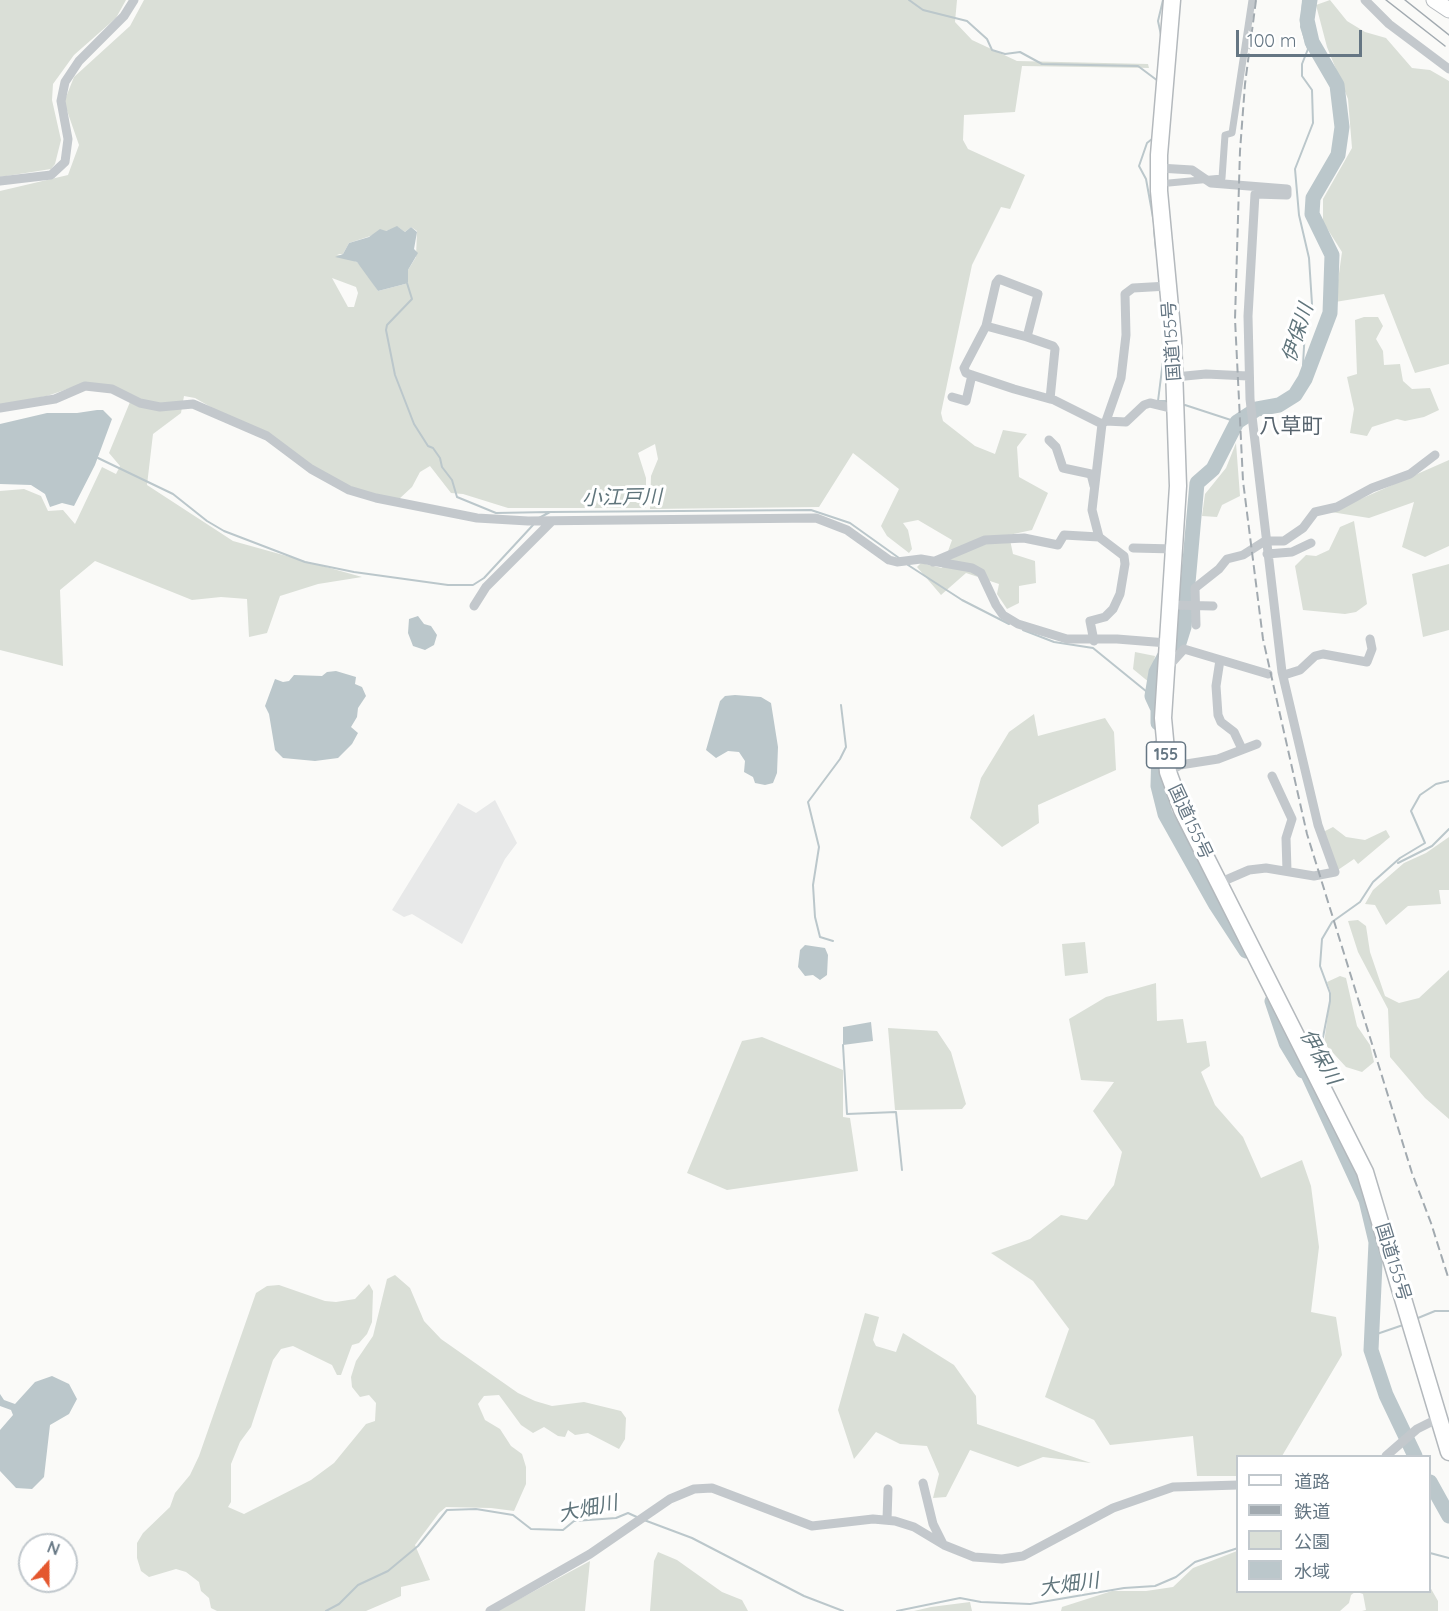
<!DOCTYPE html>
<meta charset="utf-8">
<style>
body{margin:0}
#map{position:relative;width:1449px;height:1611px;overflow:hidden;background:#fafaf8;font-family:Quicksand,"Noto Sans JP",sans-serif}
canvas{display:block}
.legend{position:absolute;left:1236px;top:1455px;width:195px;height:138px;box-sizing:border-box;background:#fff;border:2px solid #c1c8cd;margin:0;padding:8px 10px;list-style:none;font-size:18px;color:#657683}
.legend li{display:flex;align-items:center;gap:12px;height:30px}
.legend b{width:30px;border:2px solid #c1c8cd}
.north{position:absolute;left:18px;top:1533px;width:60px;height:60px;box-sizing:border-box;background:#fff;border:2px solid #c1c8cd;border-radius:50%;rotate:21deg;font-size:16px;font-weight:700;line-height:24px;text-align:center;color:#657683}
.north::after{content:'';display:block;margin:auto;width:21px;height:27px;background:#e4572e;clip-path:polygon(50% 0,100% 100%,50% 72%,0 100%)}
.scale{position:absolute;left:1236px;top:30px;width:126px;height:27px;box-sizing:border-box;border:3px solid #657683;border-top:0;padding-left:8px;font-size:18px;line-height:21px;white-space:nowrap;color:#657683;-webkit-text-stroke:4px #fff;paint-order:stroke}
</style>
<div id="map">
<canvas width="1449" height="1611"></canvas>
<ul class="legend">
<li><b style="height:8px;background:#fff"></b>道路</li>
<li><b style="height:8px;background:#a2aab0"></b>鉄道</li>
<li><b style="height:16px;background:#dadfd7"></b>公園</li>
<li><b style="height:16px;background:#bbc7cb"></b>水域</li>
</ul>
<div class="north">N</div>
<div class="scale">100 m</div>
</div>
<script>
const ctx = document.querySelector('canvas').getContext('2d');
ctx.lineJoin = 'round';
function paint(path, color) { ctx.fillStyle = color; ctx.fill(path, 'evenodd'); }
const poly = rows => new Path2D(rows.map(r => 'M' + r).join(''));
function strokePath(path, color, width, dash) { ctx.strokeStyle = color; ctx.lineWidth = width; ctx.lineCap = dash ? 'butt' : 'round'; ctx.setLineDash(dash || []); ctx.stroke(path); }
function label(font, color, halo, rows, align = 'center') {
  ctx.font = font + ' Quicksand,"Noto Sans JP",sans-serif'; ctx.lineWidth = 6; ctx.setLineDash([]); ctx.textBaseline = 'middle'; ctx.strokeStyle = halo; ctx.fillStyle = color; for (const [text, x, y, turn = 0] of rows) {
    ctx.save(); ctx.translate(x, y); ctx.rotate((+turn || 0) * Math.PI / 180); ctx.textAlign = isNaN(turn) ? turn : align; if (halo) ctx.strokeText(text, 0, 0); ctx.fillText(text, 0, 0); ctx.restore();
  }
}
const built = poly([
 [495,800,517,843,505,859,462,944,412,914,404,917,392,910,458,803,476,813]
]);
const green = poly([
 [0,0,126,0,116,18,74,55,53,84,52,100,61,140,55,164,51,169,0,177],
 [144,0,957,0,955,22,972,40,1017,61,1148,64,1149,68,1022,66,1015,112,964,115,963,140,968,149,1025,175,1010,209,1001,207,972,265,941,413,943,421,975,446,995,454,1003,430,1027,434,1017,447,1019,477,1048,493,1032,530,1009,535,1013,554,1035,561,1036,583,1019,586,1019,603,1007,609,997,594,999,584,966,573,941,595,917,567,921,563,942,568,952,540,918,520,903,523,908,530,912,549,909,553,887,536,881,526,899,489,853,453,819,507,650,509,651,476,658,459,655,444,638,453,646,478,646,508,508,508,463,494,451,493,430,466,420,472,412,487,398,500,352,488,195,398,184,396,181,413,153,434,147,485,233,541,362,577,318,584,280,596,267,633,249,637,247,599,221,597,192,600,95,561,60,590,63,666,0,650,0,491,24,489,41,496,48,511,63,510,75,524,102,467,116,474,120,466,109,453,130,402,140,399,111,386,85,383,47,396,0,405,0,191,68,175,79,145,64,102,74,77,130,26],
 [398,227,405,232,411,227,417,231,416,257,408,270,405,284,378,291,364,269,357,262,337,254,343,254,349,243],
 [332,278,356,287,358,293,354,307,348,307],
 [1330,0,1347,21,1365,32,1386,38,1412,68,1430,70,1449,81,1449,364,1415,373,1384,294,1335,302,1342,252,1323,222,1323,199,1352,148,1348,99,1327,47,1316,5],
 [1364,317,1378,317,1383,326,1376,339,1383,351,1384,365,1400,364,1403,381,1412,389,1430,388,1439,410,1424,417,1405,421,1397,419,1372,427,1367,436,1350,433,1354,409,1347,377,1357,374,1355,320],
 [1236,443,1240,496,1222,505,1217,517,1202,516,1205,494,1226,468],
 [1449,460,1449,546,1425,557,1402,547,1414,502,1369,518,1331,512],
 [1354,521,1367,604,1356,612,1345,614,1303,610,1295,566,1306,555,1316,556,1329,550,1340,527],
 [1449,564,1449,630,1423,637,1412,574],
 [1135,652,1155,656,1150,683,1133,669],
 [1034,714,1038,736,1105,718,1114,732,1116,770,1038,805,1039,823,1002,847,970,818,981,778,1009,732],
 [1333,827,1346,837,1365,840,1386,830,1390,837,1358,864,1354,859,1335,872,1321,833],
 [1449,837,1449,890,1439,890,1441,904,1408,906,1386,925,1375,905,1365,904,1373,890,1404,863,1426,853],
 [1358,920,1366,926,1370,952,1385,996,1399,1003,1419,998,1449,970,1449,1119,1425,1098,1390,1057,1388,1009,1358,952,1348,921],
 [1085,942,1088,973,1065,976,1062,944],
 [1340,976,1346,978,1357,1026,1370,1045,1374,1062,1362,1072,1346,1067,1324,1043,1331,993,1327,982],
 [1156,983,1157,1021,1183,1019,1187,1043,1206,1041,1210,1066,1201,1072,1215,1105,1243,1137,1261,1178,1302,1160,1311,1186,1319,1247,1311,1312,1336,1317,1342,1355,1282,1456,1238,1456,1237,1476,1197,1476,1193,1436,1110,1445,1094,1420,1045,1397,1069,1329,1033,1281,991,1253,1030,1239,1061,1215,1087,1220,1114,1185,1122,1152,1093,1111,1114,1082,1081,1080,1069,1019,1106,997],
 [888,1028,937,1031,951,1052,966,1104,962,1109,895,1110],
 [762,1037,843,1070,843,1117,850,1118,858,1171,727,1190,687,1173,742,1041],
 [395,1275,410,1288,424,1321,441,1339,518,1393,535,1401,552,1406,584,1402,621,1411,626,1418,625,1439,619,1449,588,1433,575,1435,568,1430,565,1437,558,1436,544,1427,533,1433,521,1425,499,1395,484,1396,478,1404,485,1420,500,1429,511,1446,522,1454,526,1467,526,1484,514,1511,491,1508,446,1507,439,1513,415,1545,430,1580,401,1587,401,1596,366,1611,217,1611,211,1608,209,1598,201,1591,199,1582,186,1572,176,1569,149,1577,141,1571,137,1558,137,1543,143,1533,170,1507,175,1493,190,1475,199,1456,256,1293,267,1286,279,1285,325,1301,336,1302,355,1299,369,1284,373,1291,372,1322,367,1334,359,1343,352,1345,341,1375,337,1375,332,1365,293,1346,281,1349,273,1360,251,1427,240,1442,231,1464,231,1502,228,1507,244,1514,311,1480,334,1463,366,1424,375,1421,376,1403,369,1395,360,1397,352,1387,351,1377,356,1361,373,1336,387,1279],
 [865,1313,879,1317,873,1340,876,1346,896,1352,903,1333,954,1365,976,1396,977,1424,1091,1463,1043,1457,1018,1467,970,1450,946,1497,933,1498,939,1474,927,1446,900,1444,876,1432,854,1459,838,1410],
 [1237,1551,1238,1592,1355,1592,1351,1595,1349,1603,1340,1611,1061,1611,1062,1607,1112,1591,1146,1591,1173,1587,1193,1568],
 [658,1552,677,1560,722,1592,742,1600,748,1611,650,1611,654,1561],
 [590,1561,585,1611,498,1611,512,1603],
 [1430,1587,1438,1601,1438,1611,1362,1611,1366,1610,1363,1594,1357,1592,1430,1592],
 [970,1602,972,1611,914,1611,931,1607]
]);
const water = poly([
 [397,226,405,232,411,227,417,232,414,249,418,253,408,270,408,282,405,284,378,291,357,262,335,257,343,254,349,243,369,237,380,229,386,231],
 [97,410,103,410,112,419,95,465,74,506,62,503,50,507,45,494,31,485,0,484,0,424,47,413,77,413],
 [418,616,424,624,431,626,437,635,434,645,425,650,413,646,408,633,409,619],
 [336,671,356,677,355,684,362,687,366,696,358,708,357,717,351,727,358,733,352,744,338,758,315,761,283,758,275,750,269,714,265,706,275,679,283,682,289,681,294,675,322,676,327,672],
 [735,695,761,697,771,703,778,747,777,773,773,783,765,785,755,783,753,777,744,772,745,761,739,752,728,751,716,758,706,750,720,701,725,696],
 [805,945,825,948,828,955,827,975,820,980,813,975,805,976,798,967,800,950],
 [871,1022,873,1041,843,1045,843,1027],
 [52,1376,69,1384,77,1399,69,1414,50,1425,44,1477,32,1489,16,1488,0,1471,0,1430,13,1415,11,1410,0,1406,0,1394,4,1400,15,1404,35,1382]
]);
const stream = poly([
 [909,0,923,10,967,21,987,39,992,50,1005,54,1020,52,1042,64,1138,66,1158,81],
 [1303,0,1301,27,1308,49,1302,64,1302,76,1312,90,1313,123,1295,169,1299,215,1309,258,1312,304,1305,329,1303,365],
 [1161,35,1158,21,1163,0],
 [1152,139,1147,143,1139,166,1146,179,1154,223],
 [1154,229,1156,250],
 [407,283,412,299,387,325,386,330,395,375,414,424,428,446,433,448,440,458,442,467,452,480,457,497,496,513,549,512],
 [1165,345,1158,401,1168,401],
 [1185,405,1237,422],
 [98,458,173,494,207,521,224,531,305,562,354,572,448,585,473,585,484,578,533,525],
 [539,518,550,512,811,510,850,523,899,558],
 [908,565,962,600,1009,624],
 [1023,630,1054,642,1093,648,1152,696],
 [1398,863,1432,846,1449,829],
 [833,941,820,937,815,917,813,885,819,847,808,802,840,759,846,747,841,705],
 [843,1045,847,1114,896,1112,902,1170],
 [1319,1058,1330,1001,1330,993,1320,966,1322,939,1332,922,1360,902,1373,882,1400,858,1425,843,1411,811,1420,795,1436,784,1449,781],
 [1418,1318,1435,1311,1449,1311],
 [1371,1336,1403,1325],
 [644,1520,692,1538,804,1596,843,1611],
 [1430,1553,1449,1558],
 [326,1611,339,1604,358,1585,388,1571,418,1546,447,1510,476,1509,513,1515,531,1529,563,1530,574,1521,616,1518,628,1513,639,1518],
 [897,1611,960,1598,981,1602,1030,1604,1124,1588,1155,1586,1176,1577,1195,1562,1238,1548]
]);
const river = poly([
 [1179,643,1184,627,1197,483,1213,469,1237,422,1257,409,1279,405,1295,395,1305,379,1330,313,1332,255,1312,214,1313,198,1338,155,1342,127,1337,85,1312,42,1307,20,1310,0],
 [1158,723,1158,709,1152,696,1156,672,1164,657],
 [1159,747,1158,786,1165,814,1216,905,1246,951],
 [1272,1001,1286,1043,1303,1071,1307,1072,1366,1200,1376,1242,1371,1350,1386,1395,1415,1456],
 [1430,1482,1449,1516]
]);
const pedestrian = poly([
 [1169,183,1222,178,1225,135,1232,133,1252,0]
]);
const minor = poly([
 [1365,0,1389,24,1449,69],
 [1159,168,1192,170,1211,183,1287,189,1287,195,1255,194,1248,316,1250,399,1282,672,1318,825,1335,872,1314,876,1266,868,1249,870,1219,883],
 [0,181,51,175,65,162,68,139,61,101,65,82,79,61,124,16,134,0],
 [986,326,1027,337],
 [1175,377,1206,374,1248,376],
 [952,397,966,401,972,375],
 [1050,399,1055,349,1053,346,1027,337,1038,294,999,279,996,283,986,326,964,368,966,373,1014,389,1050,399,1054,400,1102,424],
 [0,408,55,399,85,386,112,389,140,403,160,407,193,404,267,436,311,469,349,490,376,498,477,518,528,521,816,518,847,530,889,560,897,562,921,559,972,568,981,573,996,605,1003,615,1018,624,1067,639,1117,639,1167,643],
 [1106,421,1126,422,1144,405,1150,403,1175,409],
 [1049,440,1056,447,1063,468,1091,474,1094,486],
 [1133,548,1175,549],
 [1267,554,1292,552,1311,543],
 [933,562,985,540,1024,538,1058,545,1064,535,1099,537,1092,510,1102,424,1106,421,1121,378,1126,335,1125,294,1133,288,1168,286],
 [1171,605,1213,606],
 [474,606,486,587,552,521],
 [1196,625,1195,588,1219,569,1227,559,1243,555,1265,541,1284,541,1303,528,1315,512,1337,507,1372,488,1410,474,1435,455],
 [1094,641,1090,621,1105,617,1113,609,1120,594,1125,564,1124,556,1099,537],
 [1220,660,1216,686,1218,715,1221,722,1234,732,1242,749],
 [1167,668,1184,649,1268,674],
 [1284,675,1300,670,1315,656,1323,654,1367,662,1372,649,1370,639],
 [1168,772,1180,765,1218,759,1257,744],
 [1272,776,1292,819,1286,838,1287,871],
 [1386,1456,1417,1429,1437,1419],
 [923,1483,933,1524,943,1544],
 [887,1520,888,1489],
 [490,1611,590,1554,670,1499,694,1489,712,1488,812,1526,873,1519,895,1521,914,1527,944,1545,974,1557,1002,1559,1023,1556,1113,1508,1173,1487,1238,1485]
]);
const primary = poly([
 [1434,0,1449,10]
]);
const trunk = poly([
 [1172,0,1159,155,1159,191,1173,339,1178,486,1163,718,1168,772,1182,810,1365,1172,1449,1452]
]);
const tram = poly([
 [1386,0,1445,46],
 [1405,0,1449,35]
]);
const rail = poly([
 [1256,0,1245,84,1240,151,1235,319,1243,481,1263,639,1307,834,1412,1173,1431,1223,1449,1280]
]);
const shields = [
 [1166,755,39]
];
const shieldNames = [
 ["155",1166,755]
];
const streetNames = [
 ["国道155号",1172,341,-94],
 ["国道155号",1190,822,65],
 ["国道155号",1393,1262,73]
];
const waterNames = [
 ["伊保川",1298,333,-72],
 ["小江戸川",622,498,-1],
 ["伊保川",1320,1057,60],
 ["大畑川",588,1509,-12],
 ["大畑川",1069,1585,-8]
];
const quarterNames = [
 ["八草町",1291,427]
];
paint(built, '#e8e9e9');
paint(green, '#dadfd7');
paint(water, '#bbc7cb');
strokePath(stream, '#bbc7cb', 2);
strokePath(river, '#bbc7cb', 15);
strokePath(primary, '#b5babe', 17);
strokePath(trunk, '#b4b9bd', 19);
strokePath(pedestrian, '#c3c8cc', 7);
strokePath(minor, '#c3c8cc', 9);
strokePath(primary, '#fff', 15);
strokePath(trunk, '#fff', 16);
strokePath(tram, '#a2aab0', 1.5);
strokePath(rail, '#a2aab0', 2, [9, 4.5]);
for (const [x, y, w] of shields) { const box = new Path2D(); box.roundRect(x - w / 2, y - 13, w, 26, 4.5); ctx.fillStyle = '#fff'; ctx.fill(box); strokePath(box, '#657683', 1.5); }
label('bold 16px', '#657683', null, shieldNames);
label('18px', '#657683', '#fff', streetNames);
label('italic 20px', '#60757c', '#fff', waterNames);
label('21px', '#57646e', '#fff', quarterNames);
</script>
